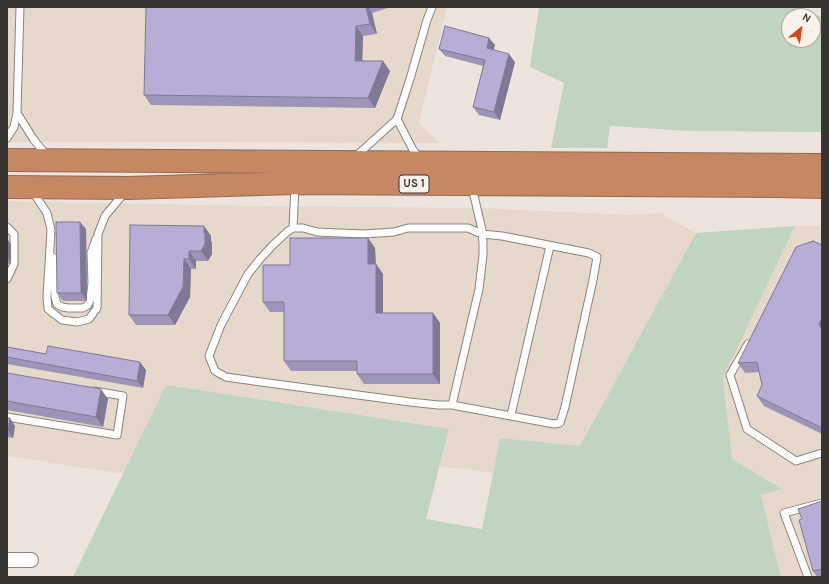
<!DOCTYPE html>
<style>
body{margin:0}
#map{position:relative;width:829px;height:584px;overflow:hidden;background:#ede5dd;font-family:Karla,sans-serif}
canvas{display:block}
.frame{position:absolute;inset:0;border:8px solid #373431;pointer-events:none}
.north{position:absolute;left:781px;top:8px;width:40px;height:40px;box-sizing:border-box;background:#faf2ea;border:1px solid #aca6a0;border-radius:50%;rotate:29deg;font-size:11px;font-weight:700;line-height:16px;text-align:center;color:#373431}
.north::after{content:'';display:block;margin:auto;width:14px;height:18px;background:#d0481b;clip-path:polygon(50% 0,100% 100%,50% 72%,0 100%)}
</style>
<div id="map">
<canvas width="829" height="584"></canvas>
<div class="frame"></div>
<div class="north">N</div>
</div>
<script>
const ctx = document.querySelector('canvas').getContext('2d');
ctx.lineJoin = 'round';
function paint(path, color) { ctx.fillStyle = color; ctx.fill(path, 'evenodd'); }
const poly = rows => new Path2D(rows.map(r => 'M' + r).join(''));
function strokePath(path, color, width, dash) { ctx.strokeStyle = color; ctx.lineWidth = width; ctx.lineCap = dash ? 'butt' : 'round'; ctx.setLineDash(dash || []); ctx.stroke(path); }
function label(font, color, halo, rows, align = 'center') {
  ctx.font = font + ' Karla,sans-serif'; ctx.lineWidth = 3.5; ctx.setLineDash([]); ctx.textBaseline = 'middle'; ctx.strokeStyle = halo; ctx.fillStyle = color; for (const [text, x, y, turn = 0] of rows) {
    ctx.save(); ctx.translate(x, y); ctx.rotate((+turn || 0) * Math.PI / 180); ctx.textAlign = isNaN(turn) ? turn : align; if (halo) ctx.strokeText(text, 0, 0); ctx.fillText(text, 0, 0); ctx.restore();
  }
}
const built = poly([
 [7,7,447,7,419,123,440,143,7,142],
 [7,201,249,206,482,208,627,215,660,213,696,233,580,446,500,438,493,473,440,466,449,429,125,474,7,456],
 [795,226,822,226,822,577,781,577,761,495,782,489,732,459,723,378]
]);
const green = poly([
 [539,7,795,7,822,17,822,132,689,131,610,126,607,148,551,148,564,83,530,67],
 [789,16,813,16,813,40,789,40],
 [795,226,723,378,732,459,782,489,761,495,781,577,73,577,166,385,449,429,426,519,482,529,500,438,580,446,696,233]
]);
const lane = poly([
 [17,113,34,140,48,157],
 [397,119,413,150,420,158],
 [7,138,14,127,17,113,20,7],
 [355,157,397,119,410,79,427,20,432,7],
 [33,192,47,213,51,230,47,297,48,309,62,320,77,322,89,319,97,308,98,234,105,216,125,192],
 [7,227,14,234,14,264,7,279],
 [293,228,295,185],
 [53,257,55,297,57,304,62,307,68,308,83,308,88,305,90,300,92,283,91,253,96,239],
 [748,344,730,375,747,429,796,461,822,453],
 [452,405,554,424,560,423,565,407,593,280,597,257,589,253,502,236,482,234,468,228,408,228,394,232,364,234,317,232,303,228,293,228,288,231,272,246,260,259,248,274,221,325,209,356,215,371,226,377,261,382,410,402,438,405,452,405,479,289,483,255,483,243,482,234,482,230,472,187],
 [511,415,550,246],
 [7,417,117,435,123,396,94,391],
 [808,577,784,513,822,503]
]);
const street = poly([
 [7,560,31,560]
]);
const highway = poly([
 [7,160,822,165],
 [7,187,128,188,295,183,777,186,822,187]
]);
const wall = poly([
 [146,7,391,7,372,13,377,34,363,36,362,61,390,71,375,108,151,105,144,95],
 [489,38,495,45,494,50,515,62,500,120,479,115,473,107,483,66,445,56,439,49],
 [204,226,211,236,211,241,212,243,212,254,208,261,196,261,196,269,191,269,190,297,175,325,136,325,129,315],
 [86,229,87,301,63,301,57,293],
 [368,238,375,248,376,264,383,274,383,313,433,313,440,323,440,384,364,384,357,374,357,371,291,371,284,361,284,312,270,312,263,302,290,265],
 [7,239,11,244,11,264,7,264],
 [822,245,822,434,764,406,757,396,762,385,760,372,745,373,738,363],
 [7,347,46,354,146,370,143,388,7,364],
 [7,373,108,399,103,427,7,410],
 [7,418,15,426,13,438,7,437],
 [822,501,822,577,817,577,813,571,802,519]
]);
const shadedWall = poly([
 [366,7,368,7,372,13,377,34,370,24],
 [356,26,363,36,362,71,355,61],
 [489,38,495,45,492,56,487,48],
 [509,54,515,62,500,120,494,112],
 [383,61,390,71,375,108,368,98],
 [80,222,86,229,87,301,81,293],
 [204,226,211,236,211,241,212,243,212,254,208,261,201,251,204,233],
 [368,238,375,248,376,274,368,264],
 [7,239,11,244,11,264,8,258],
 [189,251,196,261,196,269,189,259],
 [184,259,191,269,190,297,175,325,168,315],
 [376,264,383,274,383,323,376,313],
 [433,313,440,323,440,384,433,374],
 [822,318,822,330,819,324],
 [140,362,146,370,143,388,137,381],
 [101,389,108,399,103,427,96,417],
 [10,418,15,426,13,438,8,430]
]);
const building = poly([
 [146,7,366,7,370,24,356,26,355,61,383,61,368,98,144,95,146,7],
 [445,26,489,38,487,48,509,54,494,112,473,107,485,60,439,49,445,26],
 [56,222,80,222,81,293,57,293,56,222],
 [130,225,204,226,204,233,205,233,205,244,201,251,189,251,189,259,184,259,183,287,168,315,129,315,130,225],
 [290,238,368,238,368,264,376,264,376,313,433,313,433,374,357,374,357,361,284,361,284,302,263,302,263,265,290,265,290,238],
 [7,239,8,258,7,258,7,239],
 [813,241,822,245,822,318,819,324,822,330,822,428,757,396,762,385,757,362,738,363,796,247,813,241],
 [48,346,140,362,137,381,7,357,7,347,46,354,48,346],
 [7,373,101,389,96,417,7,401,7,373],
 [7,418,10,418,8,430,7,430,7,418],
 [822,501,822,569,813,571,799,520,802,519,798,509,822,501]
]);
const shields = [
 [414,184,30]
];
const shieldNames = [
 ["US 1",414,184]
];
paint(built, '#e6d9cb');
paint(green, '#c0d4bf');
strokePath(lane, '#8a837b', 9);
strokePath(street, '#8a837b', 16);
strokePath(highway, '#946a52', 24);
strokePath(lane, '#fff', 7);
strokePath(street, '#fff', 14);
strokePath(highway, '#c68763', 22);
paint(wall, '#9d95b8');
paint(shadedWall, '#807996');
paint(building, '#b7add6');
strokePath(building, '#807996', 1);
for (const [x, y, w] of shields) { const box = new Path2D(); box.roundRect(x - w / 2, y - 9, w, 18, 3); ctx.fillStyle = '#faf2ea'; ctx.fill(box); strokePath(box, '#373431', 1); }
label('bold 11px', '#373431', null, shieldNames);
</script>
